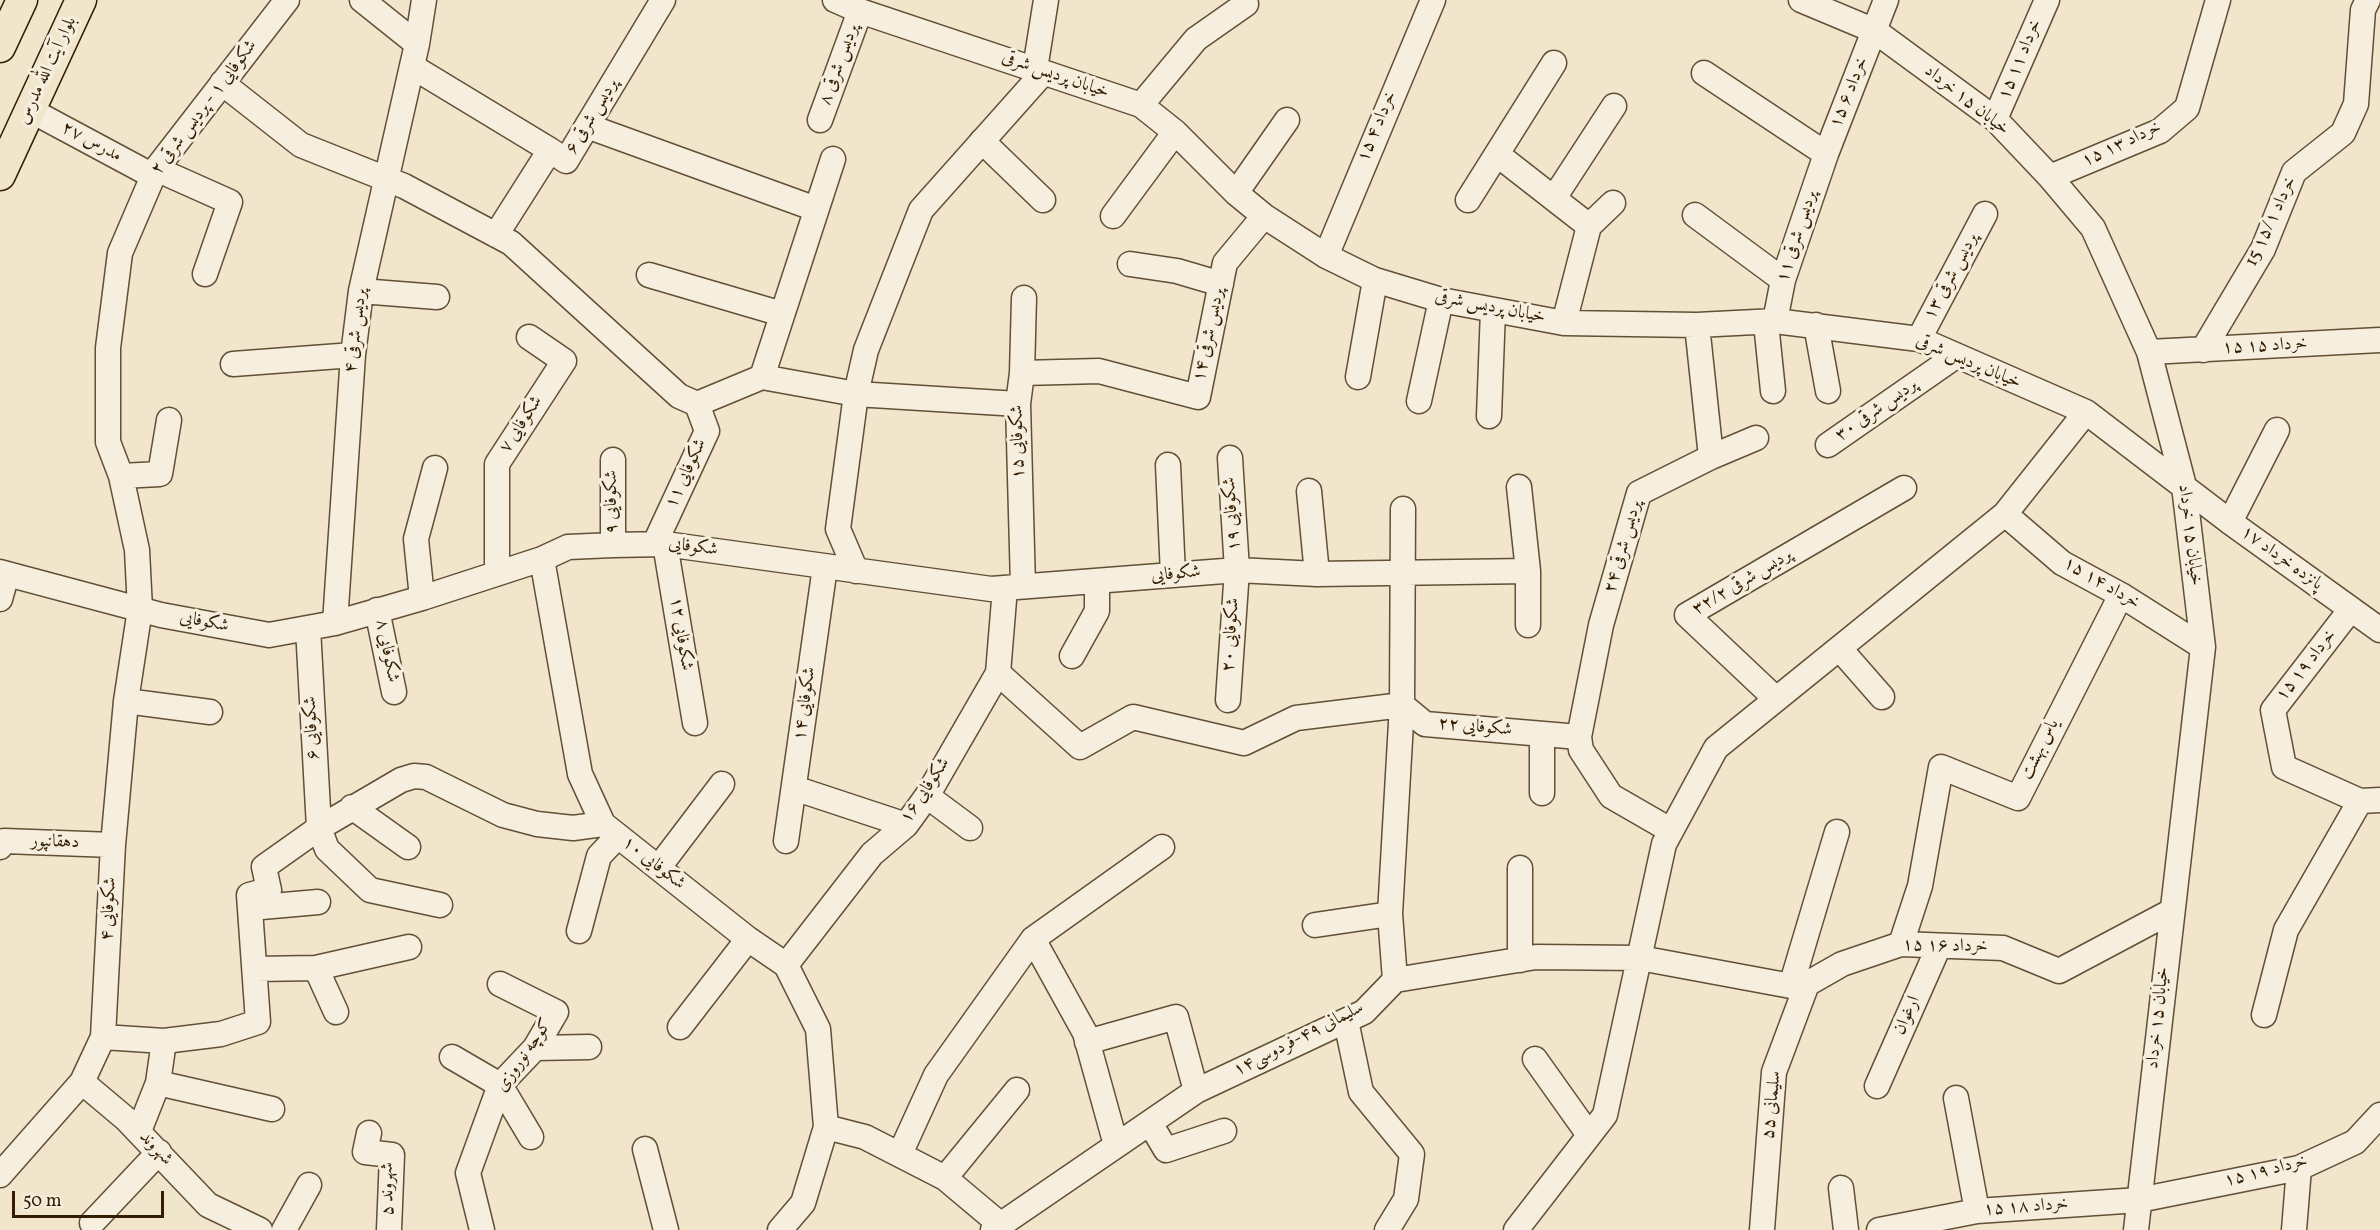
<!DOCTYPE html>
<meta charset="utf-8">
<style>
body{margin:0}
#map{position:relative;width:2380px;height:1230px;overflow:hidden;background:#f1e5cc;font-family:Vollkorn,serif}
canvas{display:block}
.scale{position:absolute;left:12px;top:1191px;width:152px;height:27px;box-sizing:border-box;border:3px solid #331d01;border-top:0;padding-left:8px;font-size:18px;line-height:21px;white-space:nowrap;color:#331d01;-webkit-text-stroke:4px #f6eede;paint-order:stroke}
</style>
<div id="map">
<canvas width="2380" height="1230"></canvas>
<div class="scale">50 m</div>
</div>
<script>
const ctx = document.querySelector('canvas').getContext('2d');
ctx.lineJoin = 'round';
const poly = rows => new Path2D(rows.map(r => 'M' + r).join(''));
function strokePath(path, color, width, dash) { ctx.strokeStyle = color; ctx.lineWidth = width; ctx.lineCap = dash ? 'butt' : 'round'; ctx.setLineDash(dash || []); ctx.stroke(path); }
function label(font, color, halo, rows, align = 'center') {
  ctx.font = font + ' Vollkorn,Amiri,serif'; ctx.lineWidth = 6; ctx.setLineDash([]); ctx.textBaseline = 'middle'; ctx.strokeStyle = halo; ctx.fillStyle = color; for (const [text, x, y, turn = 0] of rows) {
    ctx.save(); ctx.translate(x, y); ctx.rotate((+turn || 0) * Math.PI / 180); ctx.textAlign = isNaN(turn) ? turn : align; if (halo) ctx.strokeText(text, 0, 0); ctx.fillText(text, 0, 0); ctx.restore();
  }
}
const minor = poly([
 [835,0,860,11,1141,105,1175,132,1236,193,1264,216,1326,256,1375,280,1441,300,1564,323,1697,325,1775,321,1919,339,2086,412,2230,522,2380,630],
 [1801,0,1875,31,1995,119,2050,177,2093,228,2149,352,2184,486,2203,647,2136,1230],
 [417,44,424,0],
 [413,67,550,150],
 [1035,69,1046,0],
 [1704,73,1826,154],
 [222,83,301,145,404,186,511,243,679,396,697,404,762,377,856,394,1018,404],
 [1141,105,1196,39,1246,4],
 [30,110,153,176],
 [1995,119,2047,0],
 [820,120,860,11],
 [587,126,816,209],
 [982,141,1043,200],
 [1498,155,1589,226],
 [156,169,230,202,205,274],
 [2050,177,2160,131,2187,108,2218,0],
 [1236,193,1287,120],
 [1554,198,1614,106],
 [1468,200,1554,63],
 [1695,215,1783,280],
 [1113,216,1175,132],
 [496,235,550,150,566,161,663,0],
 [1326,256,1433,0],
 [1130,264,1177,271,1221,284],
 [649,275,782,314],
 [361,291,437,297],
 [1775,321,1783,280,1826,154,1886,0],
 [1564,323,1589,226,1613,203],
 [1766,323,1773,391],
 [1816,325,1828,391],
 [1919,339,1985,214],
 [2203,350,2263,249,2294,172,2343,133,2356,104,2363,10,2368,0],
 [2149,352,2380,340],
 [233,364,353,355],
 [1022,373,1099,371,1198,397,1225,263,1264,216],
 [762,377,833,159],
 [1358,377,1375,280],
 [1419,401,1441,300],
 [1489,416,1493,310],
 [1828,445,1956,356],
 [1711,457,1756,438],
 [1168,465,1173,575],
 [121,476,160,474,169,420],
 [1519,487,1528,571,1528,625],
 [1309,491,1317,574],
 [1403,509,1402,705,1425,724,1579,737],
 [2005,514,2062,563,2121,595,2203,647],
 [2230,522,2277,430],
 [655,543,707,431,697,404],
 [665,544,695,723],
 [613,545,613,460],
 [542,559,580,774,603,824,748,939,786,965,818,1029,826,1127,803,1203,780,1230],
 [856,571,838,529,856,394,866,350,921,210,1043,73],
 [0,572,161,615,269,635,335,623,422,598,542,559,568,547,613,545,665,544,991,589,1237,570,1317,574,1528,571],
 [497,572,497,464,564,361,529,337],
 [1023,586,1018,404,1022,373,1024,298],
 [422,598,416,539,435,468],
 [0,599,7,574],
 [2351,609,2273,710,2284,767,2360,801,2380,800],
 [377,610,394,692],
 [335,623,353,355,361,291,417,44,362,0],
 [308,628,319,828,327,849,370,890,440,905],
 [1840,649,1882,697],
 [1072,656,1097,611,1097,582],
 [998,673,1080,747,1133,717,1244,743,1296,718,1402,705,1390,914,1395,980],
 [1776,699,1687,615,1904,488],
 [1228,700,1237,570,1230,458],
 [126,701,210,712],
 [794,788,906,825],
 [1542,793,1542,735],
 [927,796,970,828],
 [352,807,408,847],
 [1670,830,1611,796,1581,750,1579,737,1601,625,1639,493,1711,457,1697,325],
 [786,841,825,567],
 [0,847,4,841,113,845],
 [659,867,722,784],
 [1520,868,1520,960],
 [250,908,318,902],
 [1315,925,1390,914],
 [579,931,599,856,618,836],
 [1033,939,1085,1033,1116,1145],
 [1901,944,1920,886,1941,767,2018,798,2121,595],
 [786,965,872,854,906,825,927,796,998,673,1005,588],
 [316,968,336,1012],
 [256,969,316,968,409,947],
 [1791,986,1837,832],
 [2264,1015,2286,930,2360,801],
 [1346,1021,1361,1092,1412,1154,1406,1199,1387,1230],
 [680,1027,748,939],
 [103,1037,164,1041,221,1034,258,1022,249,895,269,890,264,867,319,828,401,780,414,776,426,777,503,815,537,824,573,828,603,824],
 [1087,1042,1176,1017,1196,1091],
 [535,1048,589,1047],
 [452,1057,500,1085,531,1137],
 [1535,1059,1589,1135],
 [82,1082,126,1119,208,1205,260,1230],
 [158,1083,272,1109],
 [1877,1086,1939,946],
 [1956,1098,1977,1211],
 [1150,1123,1166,1150,1224,1131],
 [826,1127,865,1137,945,1178,1001,1225],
 [139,1131,158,1083,164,1041],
 [369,1133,365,1152,392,1155,389,1230],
 [645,1149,666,1230],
 [900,1154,936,1075,1033,939,1162,847],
 [0,1175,82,1082,103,1037,113,845,126,701,140,609,137,550,121,476,108,442,108,348,120,253,156,169,287,0],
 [945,1178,1017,1090],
 [1841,1188,1846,1230],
 [92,1223,159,1152],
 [284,1230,309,1185],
 [482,1230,468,1173,500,1085,535,1048,556,1012,500,984],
 [993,1230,1196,1091,1364,1012,1395,980,1536,957,1640,958,1791,986,1807,984,1842,964,1901,944,2003,948,2059,971,2170,912],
 [1516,1230,1605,1115,1664,844,1716,748,2005,514,2086,412],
 [1762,1230,1774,1072,1807,984],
 [1879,1230,1977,1211,2139,1200,2299,1168,2355,1142,2380,1115],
 [2294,1230,2299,1168]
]);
const major = poly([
 [0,47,22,0],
 [0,175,81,0]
]);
const streetNames = [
 ["۱۵ خرداد ۱۱",2021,60,-67],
 ["پردیس شرقی ۸",840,65,-70],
 ["بلوار آیت الله مدرس",48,71,-65],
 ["خیابان پردیس شرقی",1055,76,19],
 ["۱۵ خرداد ۶",1850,93,-68],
 ["خیابان ۱۵ خرداد",1966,101,38],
 ["شکوفایی ۱ - پردیس شرقی ۲",205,108,-53],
 ["پردیس شرقی ۶",593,117,-59],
 ["۱۵ خرداد ۴",1378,127,-67],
 ["مدرس ۲۷",91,143,28],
 ["۱۵ خرداد ۱۳",2122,145,-25],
 ["15 خرداد ۱۵/۱",2272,222,-65],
 ["پردیس شرقی ۱۱",1798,237,-72],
 ["پردیس شرقی ۱۳",1952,277,-62],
 ["خیابان پردیس شرقی",1490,308,11],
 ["پردیس شرقی ۴",357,331,-83],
 ["پردیس شرقی ۱۴",1210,335,-78],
 ["۱۵ خرداد ۱۵",2265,347,-3],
 ["خیابان پردیس شرقی",1968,363,23],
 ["پردیس شرقی ۳۰",1877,411,-35],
 ["شکوفایی ۷",522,425,-57],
 ["شکوفایی ۱۵",1019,442,-91],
 ["شکوفایی ۱۱",687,474,-65],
 ["شکوفایی ۹",613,502,-90],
 ["شکوفایی ۱۹",1233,514,-94],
 ["خیابان ۱۵ خرداد",2189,535,83],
 ["پردیس شرقی ۲۴",1624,547,-74],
 ["شکوفایی",693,548,8],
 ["پانزده خرداد ۱۷",2281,559,36],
 ["شکوفایی",1176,575,-5],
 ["پردیس شرقی ۳۲/۲",1743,583,-31],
 ["۱۵ خرداد ۱۴",2101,584,30],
 ["شکوفایی",204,623,11],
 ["شکوفایی ۱۲",680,634,81],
 ["شکوفایی ۲۰",1232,635,-86],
 ["شکوفایی ۸",386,651,79],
 ["۱۵ خرداد ۱۹",2307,666,-52],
 ["شکوفایی ۱۴",806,704,-82],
 ["شکوفایی ۶",313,728,-93],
 ["شکوفایی ۲۲",1475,728,5],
 ["یاس بهشت",2041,750,-64],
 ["شکوفایی ۱۶",926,791,-56],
 ["دهقانپور",55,843,2],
 ["شکوفایی ۱۰",653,864,38],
 ["شکوفایی ۴",110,909,-87],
 ["۱۵ خرداد ۱۶",1945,947,1],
 ["ارغوان",1908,1016,-66],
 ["خیابان ۱۵ خرداد",2159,1018,-84],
 ["سلیمانی ۴۹-فردوسی۱۴",1299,1040,-27],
 ["کوچه نوروزی",525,1056,-55],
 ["سلیمانی ۵۵",1773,1105,-84],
 ["شهروند",155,1149,46],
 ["۱۵ خرداد ۱۹",2266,1172,-14],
 ["شهروند ۵",389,1189,-91],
 ["۱۵ خرداد ۱۸",2026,1208,-4]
];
strokePath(minor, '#624f34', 27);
strokePath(major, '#331d01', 33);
strokePath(minor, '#f6eede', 24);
strokePath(major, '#f1e5cc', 30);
label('18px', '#331d01', '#f6eede', streetNames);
</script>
